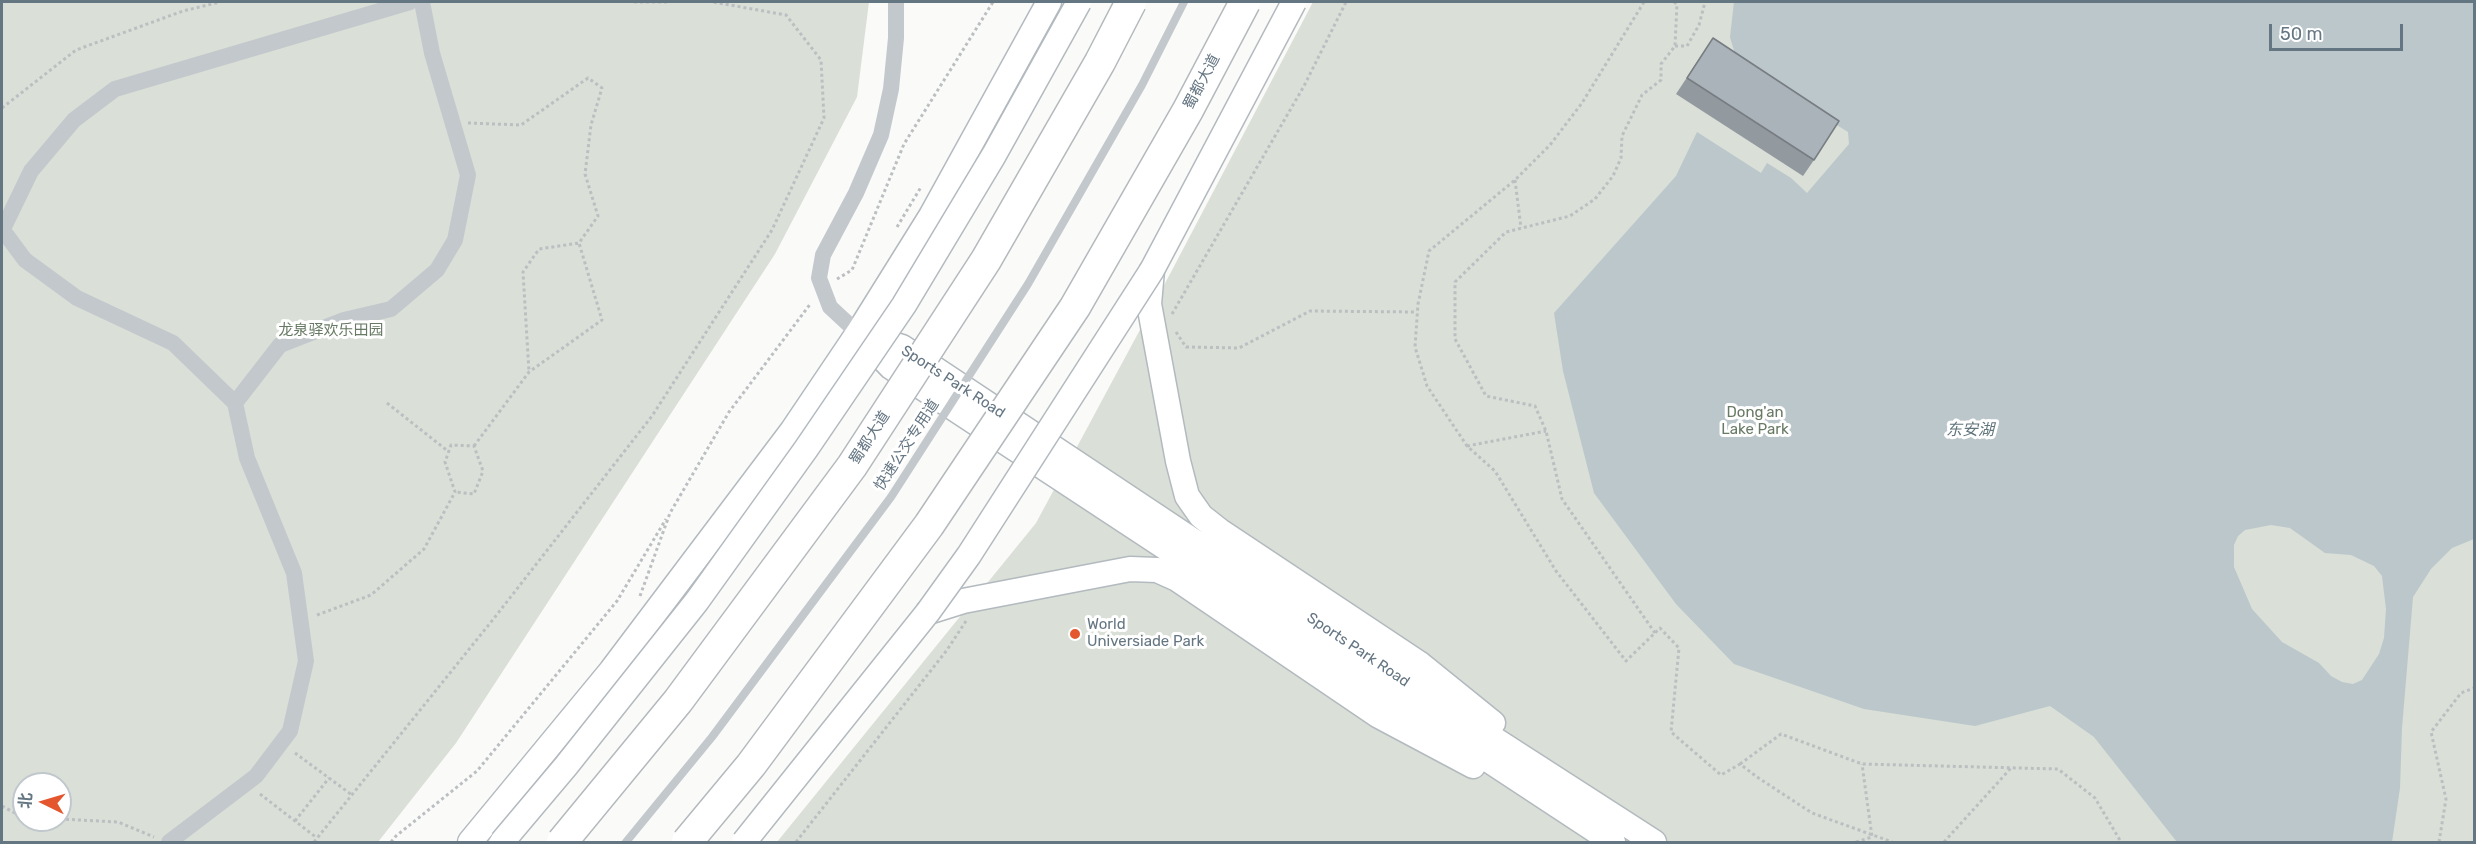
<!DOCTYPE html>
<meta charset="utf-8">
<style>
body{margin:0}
#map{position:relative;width:2476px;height:844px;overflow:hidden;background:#fafaf8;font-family:Rubik,"Noto Sans SC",sans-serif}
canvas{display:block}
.frame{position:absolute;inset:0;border:3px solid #657683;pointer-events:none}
.north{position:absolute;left:12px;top:772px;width:60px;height:60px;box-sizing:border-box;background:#fff;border:2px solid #c1c8cd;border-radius:50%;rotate:275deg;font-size:16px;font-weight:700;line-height:24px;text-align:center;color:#657683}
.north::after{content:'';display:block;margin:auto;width:21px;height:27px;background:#e4572e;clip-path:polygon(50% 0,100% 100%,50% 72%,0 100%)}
.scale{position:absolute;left:2269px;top:24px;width:134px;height:27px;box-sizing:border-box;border:3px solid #657683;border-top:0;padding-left:8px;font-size:18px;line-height:21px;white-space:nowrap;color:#657683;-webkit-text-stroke:4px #fff;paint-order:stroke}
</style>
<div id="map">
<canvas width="2476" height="844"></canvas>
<div class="frame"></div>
<div class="north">北</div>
<div class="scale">50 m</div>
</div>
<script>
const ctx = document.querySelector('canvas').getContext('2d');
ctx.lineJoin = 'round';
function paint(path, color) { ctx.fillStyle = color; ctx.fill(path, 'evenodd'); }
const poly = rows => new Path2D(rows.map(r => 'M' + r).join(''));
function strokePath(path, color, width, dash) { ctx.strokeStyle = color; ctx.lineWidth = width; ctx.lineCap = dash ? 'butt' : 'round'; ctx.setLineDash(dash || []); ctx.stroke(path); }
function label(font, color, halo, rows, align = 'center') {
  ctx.font = font + ' Rubik,"Noto Sans SC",sans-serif'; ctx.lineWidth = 6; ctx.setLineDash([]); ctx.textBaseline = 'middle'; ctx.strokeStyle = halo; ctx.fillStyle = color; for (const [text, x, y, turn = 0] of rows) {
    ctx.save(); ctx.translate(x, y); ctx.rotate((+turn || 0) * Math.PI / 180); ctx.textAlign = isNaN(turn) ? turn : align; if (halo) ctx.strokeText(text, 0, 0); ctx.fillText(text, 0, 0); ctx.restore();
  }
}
const green = poly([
 [2,2,869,2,857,97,775,254,456,743,378,842,2,842],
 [24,784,60,784,60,820,24,820],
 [1313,2,2474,2,2474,842,777,842,1036,523,1170,274]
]);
const water = poly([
 [1734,2,2474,2,2474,539,2452,548,2431,569,2413,597,2402,728,2400,788,2392,842,2177,842,2094,737,2050,706,1975,726,1864,709,1734,664,1676,604,1594,493,1563,371,1554,313,1676,176,1697,132,1761,173,1767,163,1791,178,1807,193,1849,144,1848,132,1745,68,1737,61,1730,37],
 [2271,525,2290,528,2325,553,2351,555,2374,566,2382,576,2386,609,2384,638,2379,654,2362,680,2353,684,2342,682,2331,676,2319,663,2282,642,2252,609,2234,567,2234,545,2238,536,2245,530]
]);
const path = poly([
 [634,2,669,2],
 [1644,2,1582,103,1550,145,1515,180,1429,251,1418,304,1415,347,1427,386,1467,446,1495,471,1556,571,1626,661,1660,628,1679,648,1671,732,1721,775,1740,764,1757,777,1812,813,1892,842],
 [1675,46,1687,46,1699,25,1705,2],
 [2,108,76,50,183,11,220,2],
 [468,123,521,125,588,78,602,88,591,125,585,174,598,216,579,243,539,249,523,272,529,372],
 [1515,180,1521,228],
 [897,227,921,187],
 [837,279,852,270,904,144,993,2],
 [1172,314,1304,86,1346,2],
 [1176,332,1186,347,1239,348,1310,311,1417,312],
 [387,403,449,452],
 [474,446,529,372,602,320,579,243],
 [1467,446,1546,431],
 [640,596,670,513,729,412,811,303],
 [317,615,371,595,424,549,455,492,445,462,451,445,474,446,483,471,474,494,455,492],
 [1655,633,1562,499,1546,431,1535,406,1486,396,1455,339,1455,282,1506,232,1570,216,1595,199,1613,176,1621,158,1622,136,1642,95,1661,80,1661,64,1675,46,1677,4,1674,2],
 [295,753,352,795],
 [1740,764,1781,734,1862,764,2058,769,2095,798,2121,842],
 [260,794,317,838],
 [2,806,24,818],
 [60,819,118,822,154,837],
 [295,821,329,778],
 [314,842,495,617,652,416,772,230,824,118,821,60,786,15,713,2],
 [391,842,396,836,477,771,617,601,666,519],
 [796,842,947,650,966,621],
 [1856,842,1872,837,1862,764],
 [1944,842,2011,768],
 [2439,842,2446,799,2431,732,2461,693,2474,688]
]);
const street = poly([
 [2,229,25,260,77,298,173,343,235,403,247,458,294,573,306,661,290,731,256,776,169,842],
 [2,231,31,171,74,120,115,89,410,2],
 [858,333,830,307,819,278,823,255,856,193,881,135,891,89,896,38,896,2],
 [235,403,280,345,344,320,391,309,437,270,455,240,468,175,432,53,422,2]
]);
const secondary = poly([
 [1152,270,1149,304,1178,461,1187,496,1201,516,1220,531,1420,664,1493,723],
 [862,335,902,347,1407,683,1654,842],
 [862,337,891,367,1613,842],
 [928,612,963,601,1130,569,1157,570,1177,579,1379,716,1473,766],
 [470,842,611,671,792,431,858,333,931,216,1049,2]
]);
const laneBridge = poly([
 [626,842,712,737,891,497,1028,284,1142,85,1184,2]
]);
const secondaryBridge = poly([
 [502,842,566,766,697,601,806,449,904,305,994,155,1079,2],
 [744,842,928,612,969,555,1152,270,1294,2]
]);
const highwayBridge = poly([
 [562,842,678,701,852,466,986,260,1100,62,1131,2],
 [687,842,751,765,929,525,1075,307,1188,110,1245,2]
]);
const wall = poly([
 [1713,38,1814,160,1803,176,1676,94]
]);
const building = poly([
 [1713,38,1839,121,1814,160,1687,78,1713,38]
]);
const markers = [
 [1075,634,6,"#e4572e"]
];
const streetNames = [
 ["蜀都大道",1202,82,-62],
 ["Sports Park Road",953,382,33],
 ["蜀都大道",870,438,-57],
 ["快速公交专用道",907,445,-57],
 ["Sports Park Road",1358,650,34]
];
const parkNames = [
 ["龙泉驿欢乐田园",331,331],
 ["Dong'an",1755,413],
 ["Lake Park",1755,430]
];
const poiNames = [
 ["World",1087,625],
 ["Universiade Park",1087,642]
];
const waterNames = [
 ["东安湖",1970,430]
];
paint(green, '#dadfd7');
paint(water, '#bbc7cb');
strokePath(secondary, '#b3babf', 27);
strokePath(path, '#bbbfc2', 3, [3, 3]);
strokePath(street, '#c3c8cc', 16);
strokePath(secondary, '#fff', 24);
strokePath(secondaryBridge, '#b3babf', 27, []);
strokePath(highwayBridge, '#b4b9bd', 33, []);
strokePath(laneBridge, '#c3c8cc', 8);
strokePath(secondaryBridge, '#fff', 24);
strokePath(highwayBridge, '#fff', 30);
paint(wall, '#929a9f');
paint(building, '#aab3b9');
strokePath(building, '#777d82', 1.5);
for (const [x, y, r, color] of markers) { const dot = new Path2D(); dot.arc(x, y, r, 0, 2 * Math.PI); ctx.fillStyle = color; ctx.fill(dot); strokePath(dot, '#fff', 2); }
label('15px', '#657683', '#fff', streetNames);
label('15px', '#687a64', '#fff', parkNames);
label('15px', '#657683', '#fff', poiNames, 'left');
label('italic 16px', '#60757c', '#fff', waterNames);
</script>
